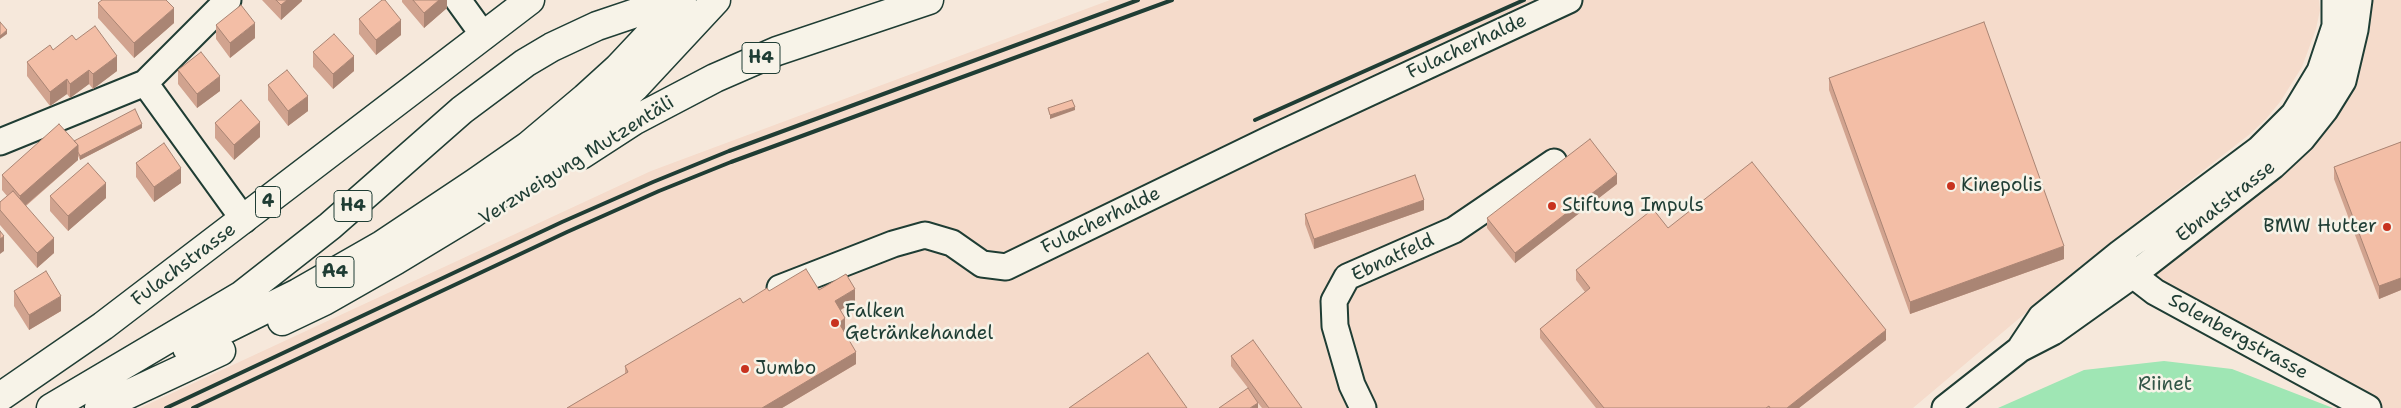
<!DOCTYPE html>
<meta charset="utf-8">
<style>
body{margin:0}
canvas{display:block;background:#f6e8db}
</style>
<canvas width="2401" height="408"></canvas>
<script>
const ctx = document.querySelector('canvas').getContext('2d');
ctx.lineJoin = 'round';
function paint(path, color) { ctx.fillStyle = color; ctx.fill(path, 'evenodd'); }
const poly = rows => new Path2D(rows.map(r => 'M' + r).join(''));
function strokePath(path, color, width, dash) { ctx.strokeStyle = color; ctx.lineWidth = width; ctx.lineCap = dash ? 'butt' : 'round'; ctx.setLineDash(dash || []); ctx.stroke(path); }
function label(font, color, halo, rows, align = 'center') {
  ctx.font = font + ' "Shantell Sans",sans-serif'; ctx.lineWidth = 5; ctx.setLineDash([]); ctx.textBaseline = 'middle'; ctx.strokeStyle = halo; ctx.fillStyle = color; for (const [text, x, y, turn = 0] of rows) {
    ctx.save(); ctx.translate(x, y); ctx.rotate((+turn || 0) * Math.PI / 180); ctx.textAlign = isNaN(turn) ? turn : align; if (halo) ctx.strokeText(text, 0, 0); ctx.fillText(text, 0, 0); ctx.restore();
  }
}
const built = poly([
 [1110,0,2319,0,2320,10,2316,29,2302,67,2280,102,2266,119,2250,134,2086,262,1913,408,140,408,651,171],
 [2347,0,2401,0,2401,408,2368,408,2124,265,2262,159]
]);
const green = poly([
 [2164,361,2232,369,2333,408,1998,408,2084,370]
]);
const minor = poly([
 [458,0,484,36],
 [145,83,244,220],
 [0,142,145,83,228,0],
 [2125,262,2133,275,2155,292,2368,408],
 [780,288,893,244,925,235,952,243,982,264,1006,267,1270,139,1569,0],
 [2021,347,2041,317,2120,253,2259,149,2294,114,2320,71,2335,26,2335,0],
 [1363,408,1352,385,1335,326,1334,301,1347,277,1454,230,1554,162],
 [1945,408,2020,349,2053,332,2133,275,2273,166,2302,139,2325,110,2343,81,2355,30,2359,0]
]);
const major = poly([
 [0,397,103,326,530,0]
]);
const highway = poly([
 [581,155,635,120,715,78,777,51,929,0],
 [282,321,324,301,396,260,472,214,521,179,597,122,635,87,716,0],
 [187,348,298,293,382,245,475,183,528,146,585,98,618,68,682,0],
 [51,408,242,295,330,226,462,110,525,63,552,47,597,26,674,0],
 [99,408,221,351]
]);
const rail = poly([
 [1255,120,1524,0],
 [166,408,562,222,653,182,729,151,1138,0],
 [193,408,567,232,659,191,731,162,1172,0]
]);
const wall = poly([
 [262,0,302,0,302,1,281,20],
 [402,0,447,0,447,8,424,28,402,2],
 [98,3,174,23,134,58,98,18],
 [359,19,401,35,376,55,359,34],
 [216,25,255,38,230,58,216,39],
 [76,40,117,71,93,89,89,84,70,98,67,94,50,106,27,76,27,62,53,50],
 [313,52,354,71,333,89,313,67],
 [178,70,220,91,197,108,178,84],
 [1829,78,2064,259,1910,314,1829,90],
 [268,85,308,111,288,126,268,100],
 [215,123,260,137,234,160,215,138],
 [142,128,80,160,78,156,78,160,26,206,54,253,37,268,0,225,0,202,7,196,2,190,2,175,74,141],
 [2401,142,2401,290,2379,299,2334,179,2334,167],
 [136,163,181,183,154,202,136,177],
 [1617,184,1515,263,1487,228,1487,218],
 [50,196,106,198,68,231,50,211],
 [1424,210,1314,249,1305,224,1305,214],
 [1668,228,1886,340,1799,408,1596,408,1540,338,1540,329,1585,292,1576,280,1576,270],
 [819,290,855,301,841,310,845,330,844,331,856,364,782,408,567,408,625,374,625,366,743,303],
 [14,291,61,311,29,330,14,306],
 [1231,356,1302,408,1262,408,1255,399,1258,408,1248,388,1231,366]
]);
const shadedWall = poly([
 [287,0,302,0,302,1,281,20,281,5],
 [439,0,447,0,447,8,424,28,424,13],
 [174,8,174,23,134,58,134,43],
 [401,20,401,35,376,55,376,40],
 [255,23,255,38,230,58,230,43],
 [7,30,7,34,0,39,0,36],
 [117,56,117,71,93,89,93,74],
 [354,56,354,71,333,89,333,74],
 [89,70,89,84,70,98,70,84],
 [220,76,220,91,197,108,197,94],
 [67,79,67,94,50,106,50,92],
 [308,96,308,111,288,126,288,111],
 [1075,107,1075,110,1050,119,1050,115],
 [260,122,260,137,234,160,234,145],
 [142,124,142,128,80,160,80,156],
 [78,145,78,160,20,210,20,196],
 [181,168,181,183,154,202,154,187],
 [1617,174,1617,184,1515,263,1515,253],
 [106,183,106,198,68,231,68,216],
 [1424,200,1424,210,1314,249,1314,239],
 [4,236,4,251,0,254,0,239],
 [54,238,54,253,37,268,37,253],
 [2064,246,2064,259,1910,314,1910,302],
 [2401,278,2401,290,2379,299,2379,286],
 [855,289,855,301,835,313,835,301],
 [61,296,61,311,29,330,29,315],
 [845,318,845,330,839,335,839,323],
 [1886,330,1886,340,1799,408,1787,408],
 [856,352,856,364,782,408,762,408],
 [1258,403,1258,408,1250,408]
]);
const building = poly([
 [102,0,166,0,174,8,134,43,98,3,102,0],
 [276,0,287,0,281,5,276,0],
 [382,0,385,0,401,20,376,40,359,19,382,0],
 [413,0,439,0,424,13,413,0],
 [241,5,255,23,230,43,216,25,241,5],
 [0,22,7,30,0,36,0,22],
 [1984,22,2064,246,1910,302,1829,78,1984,22],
 [95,26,117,56,93,74,89,70,70,84,67,79,50,92,27,62,50,45,53,50,72,35,76,40,95,26],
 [334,34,354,56,333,74,313,52,334,34],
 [201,52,220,76,197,94,178,70,201,52],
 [287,70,308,96,288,111,268,85,287,70],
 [241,100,260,122,234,145,215,123,241,100],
 [1072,100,1075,107,1050,115,1048,108,1072,100],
 [135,109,142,124,80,156,78,152,78,145,74,141,135,109],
 [59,124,78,145,20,196,2,175,59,124],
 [1590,139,1617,174,1515,253,1487,218,1590,139],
 [2401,142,2401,278,2379,286,2334,167,2401,142],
 [164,143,181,168,154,187,136,163,164,143],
 [1752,162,1886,330,1787,408,1770,408,1769,406,1766,408,1604,408,1540,329,1590,288,1576,270,1653,209,1668,228,1752,162],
 [88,163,106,183,68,216,50,196,88,163],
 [1415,175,1424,200,1314,239,1305,214,1415,175],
 [13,191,54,238,37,253,0,210,0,202,13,191],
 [0,231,4,236,0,239,0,231],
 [806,269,819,290,846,274,855,289,835,301,845,318,839,323,856,352,762,408,567,408,628,372,625,366,740,298,743,303,767,288,769,291,806,269],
 [46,271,61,296,29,315,14,291,46,271],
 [1253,340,1302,408,1269,408,1231,356,1253,340],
 [1148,353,1187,408,1069,408,1148,353],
 [1248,388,1258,403,1250,408,1219,408,1248,388]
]);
const markers = [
 [1951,186,5,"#c8321e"],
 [1552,206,5,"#c8321e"],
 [2387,227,5,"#c8321e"],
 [835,323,5,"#c8321e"],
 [745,369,5,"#c8321e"]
];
const shields = [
 [761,58,38],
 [268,202,25],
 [353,206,38],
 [335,272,38]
];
const shieldNames = [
 ["H4",761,58],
 ["4",268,202],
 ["H4",353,206],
 ["A4",335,272]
];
const streetNames = [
 ["Fulacherhalde",1467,47,-25],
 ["Verzweigung Mutzentäli",577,161,-32],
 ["Ebnatstrasse",2226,202,-38],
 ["Fulacherhalde",1101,221,-26],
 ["Ebnatfeld",1393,258,-25],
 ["Fulachstrasse",184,265,-37],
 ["Solenbergstrasse",2238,337,29]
];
const poiNames = [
 ["Kinepolis",1961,186],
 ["Stiftung Impuls",1562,206],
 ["BMW Hutter",2377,227,"right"],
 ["Falken",845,312],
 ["Getränkehandel",845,334],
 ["Jumbo",755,369]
];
const parkNames = [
 ["Riinet",2165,385]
];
paint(built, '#f5dbcb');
paint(green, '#9fe6b4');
strokePath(minor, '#1f3d34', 29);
strokePath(major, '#1f3d34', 31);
strokePath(highway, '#1f3d34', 31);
strokePath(minor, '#f7f3e8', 25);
strokePath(major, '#f7f3e8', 28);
strokePath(highway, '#f7f3e8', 28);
strokePath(rail, '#1f3d34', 4);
paint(wall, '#d1a38f');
paint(shadedWall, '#aa8574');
paint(building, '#f3bea6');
strokePath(building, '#aa8574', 1);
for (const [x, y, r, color] of markers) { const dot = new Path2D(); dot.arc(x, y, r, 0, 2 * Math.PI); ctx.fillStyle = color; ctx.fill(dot); strokePath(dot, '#f7f3e8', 2); }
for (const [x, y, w] of shields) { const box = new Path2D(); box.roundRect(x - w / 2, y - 15.5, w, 31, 4); ctx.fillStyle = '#f7f3e8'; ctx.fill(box); strokePath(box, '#1f3d34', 1); }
label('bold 18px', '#1f3d34', null, shieldNames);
label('19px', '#1f3d34', '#f7f3e8', streetNames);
label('19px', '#1f3d34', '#f7f3e8', poiNames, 'left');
label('19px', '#325647', '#f7f3e8', parkNames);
</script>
